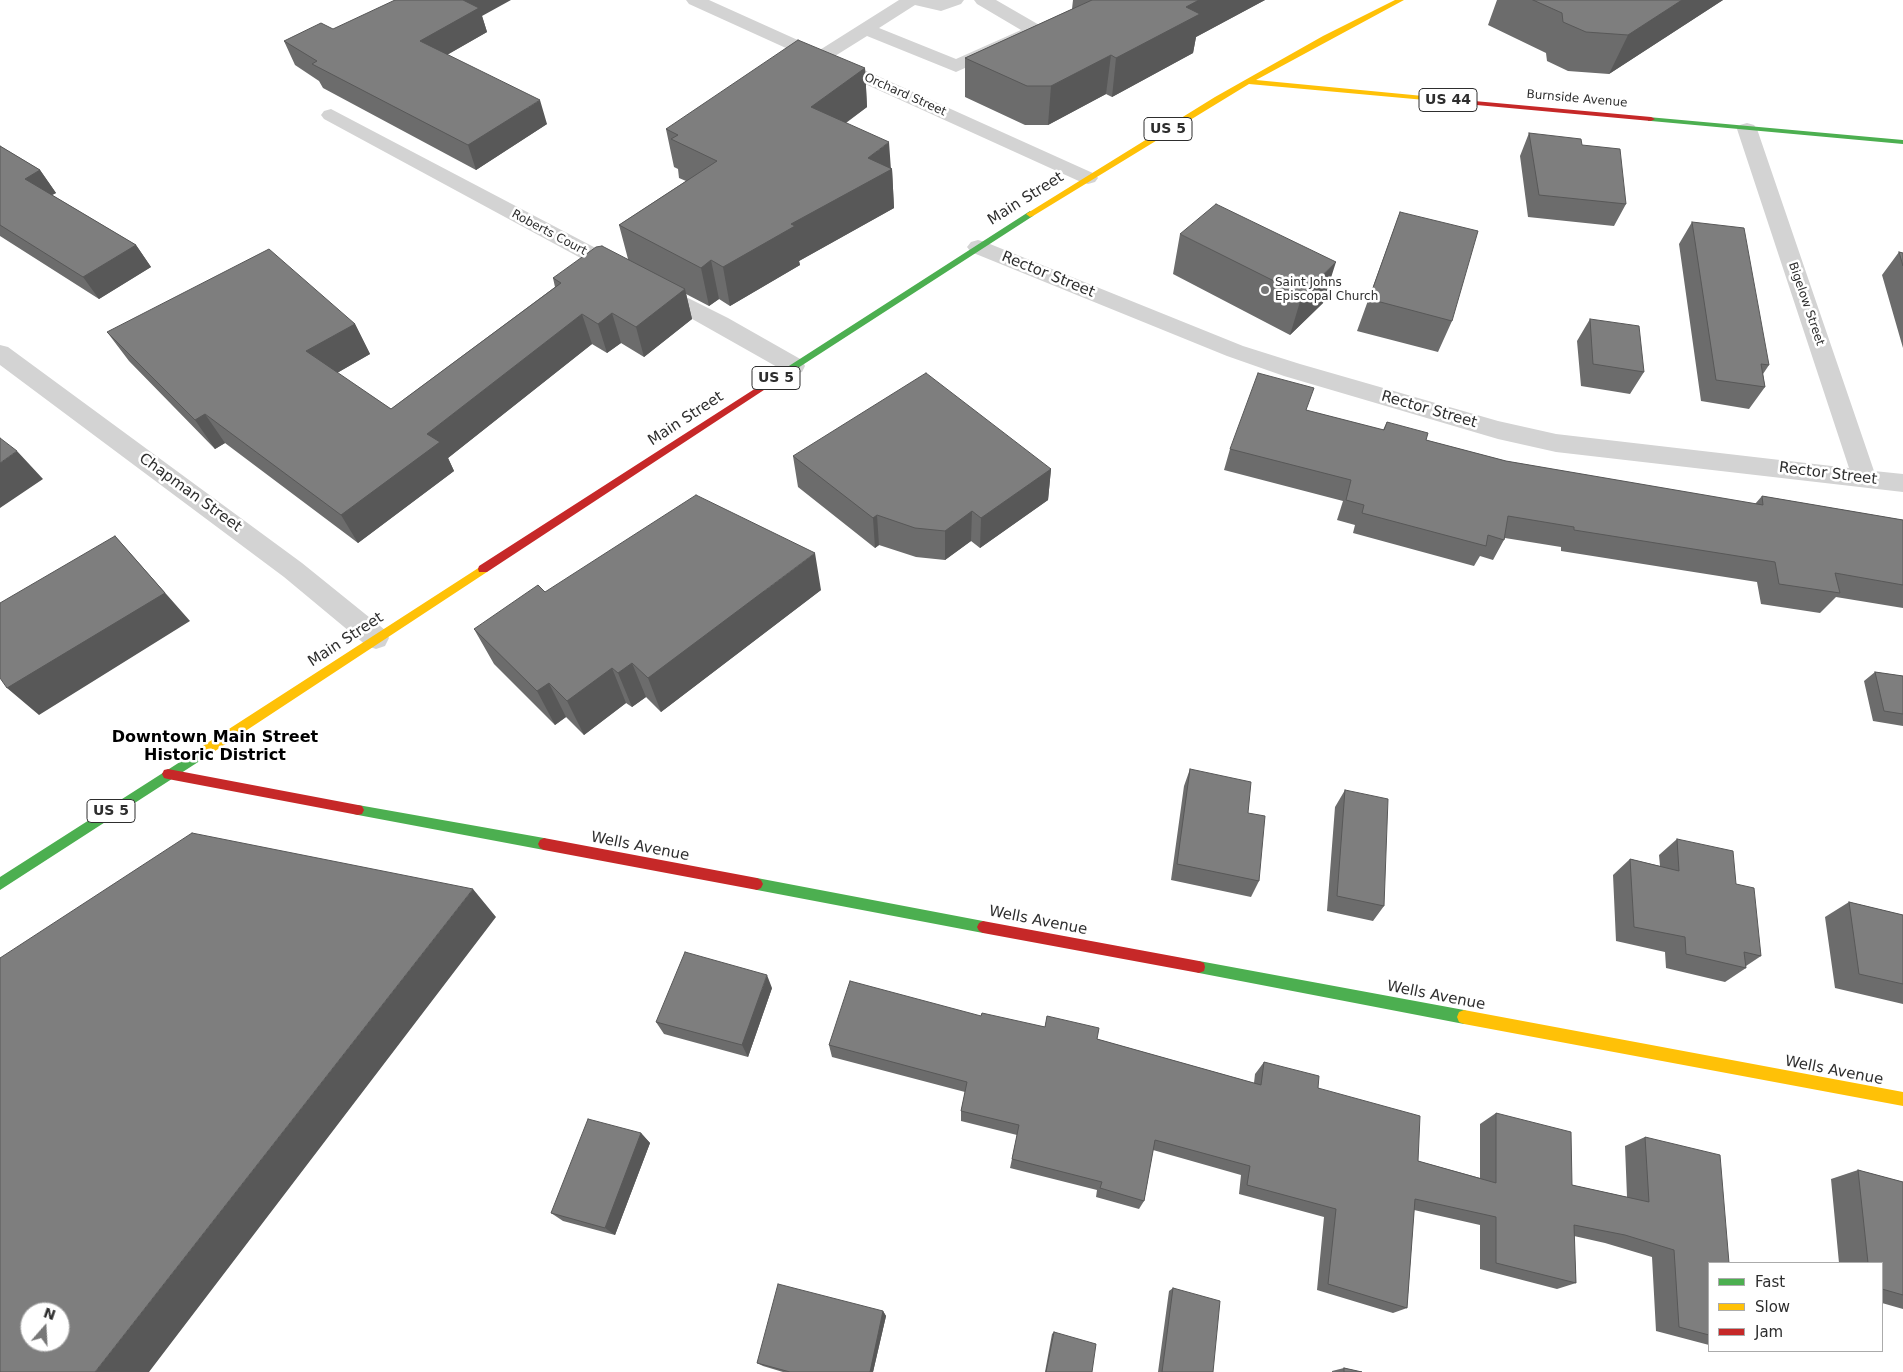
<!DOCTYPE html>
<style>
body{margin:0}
#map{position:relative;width:1903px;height:1372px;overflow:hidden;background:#fff;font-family:"DejaVu Sans",sans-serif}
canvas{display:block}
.legend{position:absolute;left:1708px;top:1262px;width:175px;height:90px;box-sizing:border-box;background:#fff;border:1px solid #ababab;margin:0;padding:6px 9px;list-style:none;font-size:15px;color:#2e2e2e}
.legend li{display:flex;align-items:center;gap:10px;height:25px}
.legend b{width:25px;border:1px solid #ababab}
.north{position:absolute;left:20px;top:1302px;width:50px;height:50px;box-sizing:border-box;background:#fff;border:1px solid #ababab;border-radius:50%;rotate:19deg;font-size:14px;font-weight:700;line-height:20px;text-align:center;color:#2e2e2e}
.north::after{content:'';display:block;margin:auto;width:18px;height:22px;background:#777;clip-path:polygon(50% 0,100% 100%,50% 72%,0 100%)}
</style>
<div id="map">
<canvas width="1903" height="1372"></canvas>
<ul class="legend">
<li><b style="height:6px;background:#4caf50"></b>Fast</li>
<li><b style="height:6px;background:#ffc107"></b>Slow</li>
<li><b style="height:6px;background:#c62828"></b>Jam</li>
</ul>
<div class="north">N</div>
</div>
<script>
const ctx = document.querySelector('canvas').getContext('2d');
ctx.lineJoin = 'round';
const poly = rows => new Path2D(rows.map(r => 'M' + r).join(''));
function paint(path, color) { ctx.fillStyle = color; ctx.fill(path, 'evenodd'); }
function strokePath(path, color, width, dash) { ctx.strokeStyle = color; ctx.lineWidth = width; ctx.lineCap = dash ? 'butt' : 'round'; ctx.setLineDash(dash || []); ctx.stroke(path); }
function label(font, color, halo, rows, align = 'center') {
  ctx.font = font + ' "DejaVu Sans",sans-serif'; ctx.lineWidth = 5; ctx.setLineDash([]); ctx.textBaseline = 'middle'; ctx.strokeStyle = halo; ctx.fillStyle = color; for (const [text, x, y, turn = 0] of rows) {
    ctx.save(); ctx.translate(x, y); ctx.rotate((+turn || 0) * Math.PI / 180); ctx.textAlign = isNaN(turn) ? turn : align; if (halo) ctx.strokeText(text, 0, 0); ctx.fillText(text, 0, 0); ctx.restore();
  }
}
const lane = poly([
 [899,0,964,0,961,4,941,11,915,5,879,28,956,59,1021,30,977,4,974,0,996,0,1041,26,1044,30,1041,34,956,72,867,36,827,61,815,61,812,57,815,53,899,0]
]);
const street = poly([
 [686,0,709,0,1095,174,1098,178,1095,182,1088,184,1081,182,689,4,686,0],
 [331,109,628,265,631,270,628,275,620,277,612,275,324,119,321,115,324,111,331,109],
 [1747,123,1754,125,1757,129,1874,471,1903,474,1903,492,1556,452,1498,439,1284,376,1227,356,971,252,967,247,971,242,978,240,985,242,1243,346,1300,364,1498,421,1556,434,1849,468,1737,129,1740,125,1747,123],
 [656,282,728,318,802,360,805,366,802,372,794,374,786,372,648,294,645,289,648,284,656,282],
 [0,345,8,347,302,563,385,630,389,638,385,646,376,649,367,646,284,577,0,365,0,345]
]);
const fast = poly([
 [1648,117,1903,140,1903,144,1651,121,1648,121,1648,117],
 [1030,211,1034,214,1033,216,770,386,764,386,764,382,1030,211],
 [205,746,209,747,211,751,209,755,0,890,0,877,205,746],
 [358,805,544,838,548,840,550,844,548,848,544,850,358,815,354,814,352,810,354,806,358,805],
 [757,878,983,921,987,923,989,927,987,931,983,933,757,890,753,888,751,884,753,880,757,878],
 [1199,961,1464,1010,1469,1012,1471,1017,1469,1022,1464,1024,1199,973,1194,971,1193,967,1194,963,1199,961]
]);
const slow = poly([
 [1395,0,1404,0,1256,80,1444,98,1448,100,1447,102,1249,84,1033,216,1030,217,1026,214,1215,97,1323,36,1395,0],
 [483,565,487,566,488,569,487,572,209,755,205,756,201,755,199,751,201,747,483,565],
 [1464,1010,1903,1092,1903,1106,1464,1024,1459,1022,1457,1017,1459,1012,1464,1010]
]);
const jam = poly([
 [1441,98,1651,117,1655,119,1651,121,1444,102,1440,100,1441,98],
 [767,381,770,382,770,386,487,572,479,572,478,569,479,566,767,381],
 [168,769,358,805,362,806,364,810,362,814,358,815,168,779,164,778,162,774,164,770,168,769],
 [544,838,757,878,761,880,763,884,761,888,757,890,544,850,540,848,538,844,540,840,544,838],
 [983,921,1199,961,1204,963,1205,967,1204,971,1199,973,983,933,979,931,977,927,979,923,983,921]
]);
const wall = poly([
 [1073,0,1265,0,1196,37,1193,53,1112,97,1106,94,1048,125,1025,125,965,97,965,58,1072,9],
 [1497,0,1723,0,1609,74,1568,71,1547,61,1546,53,1488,25],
 [482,16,487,32,447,55,547,124,476,170,323,88,319,81,295,65,284,41],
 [865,68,867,107,846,123,892,169,894,208,799,261,800,265,730,306,719,299,709,306,686,294,692,319,644,357,621,343,607,353,592,344,448,458,454,471,358,543,225,443,215,449,129,361,107,332,355,324,370,354,337,373,391,409,555,287,553,278,628,259,619,225,686,181,679,178,678,169,674,167,666,129],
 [1529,133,1582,145,1626,204,1614,226,1528,217,1520,156],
 [0,146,40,170,56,193,52,195,136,245,151,267,99,299,0,236],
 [1400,212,1452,321,1438,352,1357,331],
 [1692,222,1769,365,1763,374,1765,387,1749,409,1701,401,1679,244],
 [1180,234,1323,303,1290,335,1173,274],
 [1899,252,1903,253,1903,348,1882,275],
 [1590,319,1644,372,1630,394,1581,386,1577,341],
 [1306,410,1383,430,1387,422,1426,440,1506,461,1755,504,1762,496,1903,520,1903,608,1836,597,1820,613,1761,604,1757,582,1561,551,1561,547,1505,538,1493,560,1480,556,1474,566,1353,533,1355,525,1337,520,1343,501,1224,470,1230,449],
 [793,456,1051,469,1048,500,980,548,971,541,945,560,916,557,879,545,875,548,798,487],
 [821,590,661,712,646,697,632,707,626,703,584,735,566,717,555,725,494,664,474,629,545,592],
 [1875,672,1903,676,1903,726,1873,721,1864,681],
 [1190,769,1259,881,1251,897,1171,880,1184,786],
 [1345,790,1384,906,1373,921,1327,911,1335,807],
 [1677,839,1736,884,1761,956,1746,966,1746,968,1725,982,1666,968,1665,952,1616,941,1613,875,1630,859,1660,866,1659,855],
 [1849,902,1903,915,1903,1004,1835,988,1825,917],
 [772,988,748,1057,664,1034,656,1022],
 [981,1016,1045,1027,1047,1016,1097,1039,1254,1083,1255,1074,1264,1062,1318,1088,1418,1161,1480,1178,1480,1124,1496,1113,1572,1185,1627,1197,1625,1146,1645,1137,1709,1263,1709,1345,1656,1331,1652,1257,1605,1243,1574,1236,1576,1283,1557,1289,1480,1269,1480,1225,1414,1210,1407,1308,1393,1313,1317,1290,1324,1217,1239,1194,1241,1175,1153,1150,1144,1201,1139,1209,1096,1197,1097,1190,1010,1168,1017,1135,961,1121,961,1111,965,1092,832,1057,829,1045],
 [641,1133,650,1143,615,1235,563,1221,551,1213],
 [1858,1170,1903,1182,1903,1309,1882,1303,1882,1263,1839,1263,1831,1179],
 [1173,1288,1213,1372,1158,1372,1169,1291],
 [883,1311,886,1316,873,1372,783,1372,763,1366,757,1363],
 [1054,1332,1092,1372,1045,1372,1052,1334],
 [1344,1368,1362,1372,1332,1372,1332,1371]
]);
const shadedWall = poly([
 [462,0,511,0,482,16,487,32,429,65,420,41],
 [1199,0,1265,0,1196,37,1193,53,1112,97,1116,58,1186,7],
 [1682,0,1723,0,1609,74,1628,35],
 [1111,55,1106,94,1048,125,1051,86],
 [865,68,867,107,815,145,811,107],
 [540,100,547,124,476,170,468,145],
 [889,142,891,170,892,169,894,208,799,261,800,265,730,306,723,267,791,224,868,158],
 [40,170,56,193,40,201,25,179],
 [136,245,151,267,99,299,83,277],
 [711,260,719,299,709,306,701,268],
 [1336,262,1323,303,1290,335,1302,295],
 [685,289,692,319,644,357,636,327],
 [612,313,621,343,607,353,598,324],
 [582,314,592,344,448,458,454,471,358,543,341,515,427,434],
 [355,324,370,354,323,381,306,351],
 [205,414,225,443,215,449,195,420],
 [17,451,43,479,0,508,0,463],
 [1051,469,1048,500,980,548,981,518],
 [972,511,971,541,945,560,945,531],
 [877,515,879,545,875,548,873,518],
 [115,536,190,621,39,715,7,688],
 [815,553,821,590,661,712,648,678],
 [632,663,646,697,632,707,618,673],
 [612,668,626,703,584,735,567,701],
 [549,683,566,717,555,725,537,691],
 [473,889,496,917,149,1372,95,1372],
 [767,975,772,988,748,1057,742,1045],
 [641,1133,650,1143,615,1235,605,1228],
 [883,1311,886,1316,873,1372,870,1372]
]);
const building = poly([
 [395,0,463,0,479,8,420,41,540,100,468,145,312,64,317,61,284,41,321,23,333,29,395,0],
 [1092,0,1199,0,1186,7,1200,14,1116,58,1111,55,1051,86,1027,86,965,58,1092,0],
 [1533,0,1682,0,1628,35,1586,32,1563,22,1562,13,1533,0],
 [798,40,865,68,811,107,889,142,868,158,892,169,791,224,795,226,723,267,711,260,701,268,619,225,717,161,671,139,678,135,666,129,798,40],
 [1529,133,1581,139,1582,145,1620,149,1626,204,1539,195,1529,133],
 [0,146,40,170,25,179,136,245,83,277,0,225,0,146],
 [1216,204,1336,262,1302,295,1180,234,1216,204],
 [1400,212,1478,231,1452,321,1369,299,1400,212],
 [1692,222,1744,228,1769,365,1761,364,1765,387,1716,380,1692,222],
 [602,246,685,289,636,327,612,313,598,324,582,314,427,434,440,442,341,515,205,414,195,420,107,332,269,249,355,324,306,351,391,409,561,283,553,278,596,247,602,246],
 [1899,252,1903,253,1903,266,1899,252],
 [1590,319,1639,326,1644,372,1593,364,1590,319],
 [926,373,1051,469,981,518,972,511,945,531,915,528,877,515,873,518,793,456,926,373],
 [1258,373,1314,388,1306,410,1384,430,1387,422,1428,433,1426,440,1506,461,1763,505,1762,496,1903,520,1903,585,1835,573,1840,593,1779,584,1775,562,1574,530,1574,527,1508,516,1504,540,1488,535,1486,546,1362,513,1364,505,1346,500,1351,480,1230,449,1258,373],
 [0,438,17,451,0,463,0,438],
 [696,495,815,553,648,678,632,663,618,673,612,668,567,701,549,683,537,691,474,629,538,585,545,592,696,495],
 [115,536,165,593,7,688,0,678,0,603,115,536],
 [1875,672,1903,676,1903,714,1884,711,1875,672],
 [1190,769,1251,782,1248,813,1265,816,1259,881,1177,864,1190,769],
 [1345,790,1388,799,1384,906,1337,896,1345,790],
 [192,833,473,889,95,1372,0,1372,0,958,192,833],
 [30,1312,60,1312,60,1342,30,1342,30,1312],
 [1677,839,1733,851,1736,884,1754,888,1761,956,1744,952,1746,968,1686,954,1685,937,1634,927,1630,859,1679,871,1677,839],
 [1849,902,1903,915,1903,984,1859,974,1849,902],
 [685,952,767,975,742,1045,656,1022,685,952],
 [850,981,981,1016,982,1013,1045,1027,1047,1016,1099,1028,1097,1039,1261,1085,1264,1062,1319,1076,1318,1088,1420,1116,1418,1161,1496,1183,1496,1113,1571,1132,1572,1185,1649,1202,1645,1137,1720,1155,1729,1263,1709,1263,1709,1335,1679,1327,1674,1250,1625,1235,1574,1225,1576,1283,1496,1263,1496,1217,1415,1199,1407,1308,1328,1284,1336,1209,1247,1185,1250,1166,1155,1140,1144,1201,1100,1188,1102,1182,1012,1159,1019,1125,961,1111,967,1082,829,1045,850,981],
 [588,1119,641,1133,605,1228,551,1213,588,1119],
 [1858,1170,1903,1182,1903,1295,1882,1289,1882,1263,1868,1263,1858,1170],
 [778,1284,883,1311,870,1372,790,1372,757,1363,778,1284],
 [1173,1288,1220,1301,1213,1372,1162,1372,1173,1288],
 [1054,1332,1096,1344,1092,1372,1046,1372,1054,1332],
 [1344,1368,1362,1372,1344,1372,1344,1368]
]);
const markers = [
 [1265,290,5,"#777"]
];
const farStreetnames = [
 ["Orchard Street",905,95,24],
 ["Burnside Avenue",1577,99,5],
 ["Roberts Court",549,233,28],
 ["Bigelow Street",1806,304,71]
];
const farPoinames = [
 ["Saint Johns",1275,283],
 ["Episcopal Church",1275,297]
];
const shields = [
 [1448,100,58],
 [1168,129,48],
 [776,378,48],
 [111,811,48]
];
const shieldNames = [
 ["US 44",1448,100],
 ["US 5",1168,129],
 ["US 5",776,378],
 ["US 5",111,811]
];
const streetNames = [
 ["Main Street",1026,199,-32],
 ["Rector Street",1048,275,22],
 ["Rector Street",1429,410,16],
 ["Main Street",686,419,-33],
 ["Rector Street",1828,474,7],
 ["Chapman Street",190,493,36],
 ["Main Street",346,640,-33],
 ["Wells Avenue",640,847,11],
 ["Wells Avenue",1038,921,11],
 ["Wells Avenue",1436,996,11],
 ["Wells Avenue",1834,1071,11]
];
const neighbourhoodNames = [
 ["Downtown Main Street",215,738],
 ["Historic District",215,756]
];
paint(lane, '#d3d3d3');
paint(street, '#d3d3d3');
paint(fast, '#4caf50');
paint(slow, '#ffc107');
paint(jam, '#c62828');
paint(wall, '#6c6c6c');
paint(shadedWall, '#585858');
paint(building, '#7e7e7e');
strokePath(building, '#585858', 1);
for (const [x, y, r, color] of markers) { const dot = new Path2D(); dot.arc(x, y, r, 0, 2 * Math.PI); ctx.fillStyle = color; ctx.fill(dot); strokePath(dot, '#fff', 2); }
label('12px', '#2e2e2e', '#fff', farStreetnames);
label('12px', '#2e2e2e', '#fff', farPoinames, 'left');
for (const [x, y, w] of shields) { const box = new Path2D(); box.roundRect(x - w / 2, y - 11.5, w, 23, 4); ctx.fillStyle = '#fff'; ctx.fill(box); strokePath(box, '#2e2e2e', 1); }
label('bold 14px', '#2e2e2e', null, shieldNames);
label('15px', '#2e2e2e', '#fff', streetNames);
label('bold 16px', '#000', '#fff', neighbourhoodNames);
</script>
